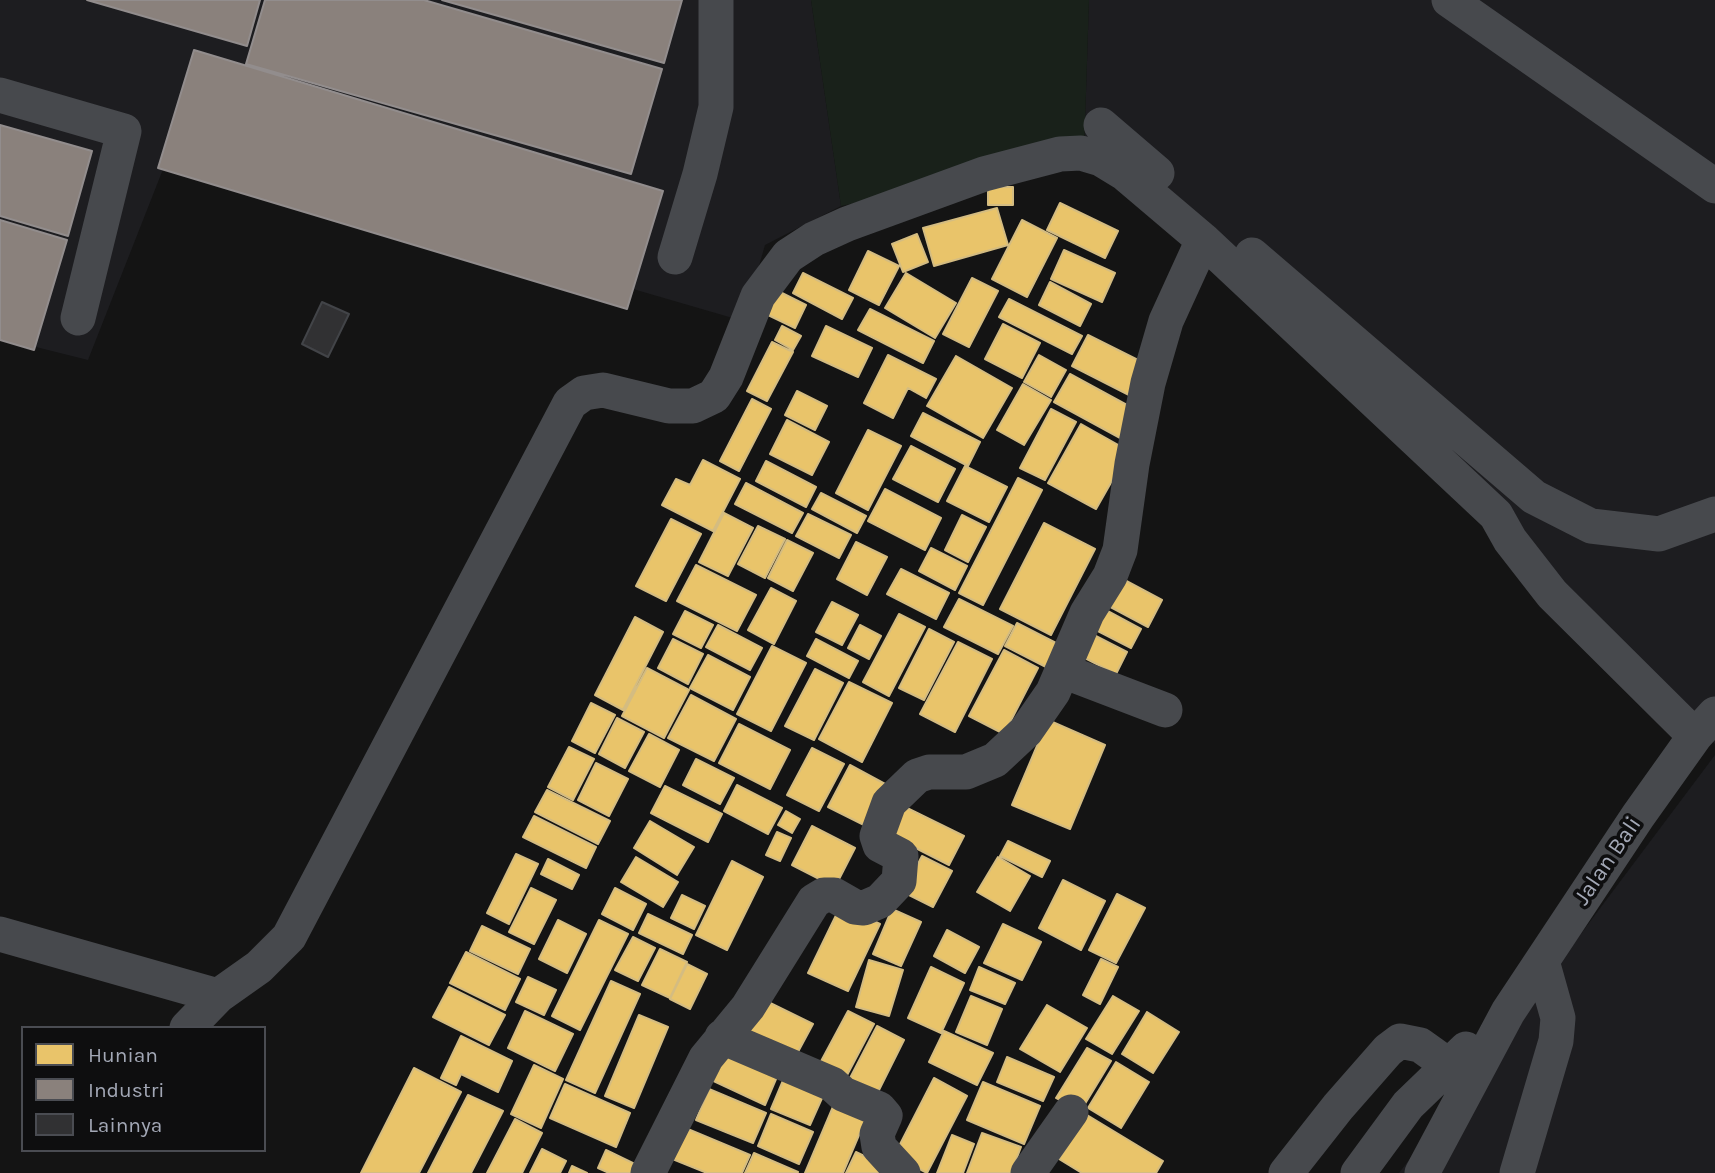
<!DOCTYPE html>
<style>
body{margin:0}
#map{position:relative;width:1715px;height:1173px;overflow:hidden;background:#141414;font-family:Karla,sans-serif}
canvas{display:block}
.legend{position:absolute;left:21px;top:1026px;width:245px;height:126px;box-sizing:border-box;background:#0e0e0f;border:2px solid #4a4c52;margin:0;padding:9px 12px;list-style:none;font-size:21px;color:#a3a8b6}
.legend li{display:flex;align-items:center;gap:14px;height:35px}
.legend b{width:35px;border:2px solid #4a4c52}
</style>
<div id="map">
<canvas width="1715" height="1173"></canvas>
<ul class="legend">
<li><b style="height:19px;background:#e9c46a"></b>Hunian</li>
<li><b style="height:19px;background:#8a817c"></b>Industri</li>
<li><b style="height:19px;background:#313133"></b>Lainnya</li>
</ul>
</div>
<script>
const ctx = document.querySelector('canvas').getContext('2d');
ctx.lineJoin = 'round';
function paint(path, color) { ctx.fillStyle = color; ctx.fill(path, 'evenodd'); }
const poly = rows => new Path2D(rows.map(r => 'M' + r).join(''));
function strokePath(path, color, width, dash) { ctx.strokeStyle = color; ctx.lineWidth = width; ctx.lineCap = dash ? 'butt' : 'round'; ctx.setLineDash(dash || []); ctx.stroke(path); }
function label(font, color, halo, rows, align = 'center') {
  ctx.font = font + ' Karla,sans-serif'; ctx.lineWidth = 7; ctx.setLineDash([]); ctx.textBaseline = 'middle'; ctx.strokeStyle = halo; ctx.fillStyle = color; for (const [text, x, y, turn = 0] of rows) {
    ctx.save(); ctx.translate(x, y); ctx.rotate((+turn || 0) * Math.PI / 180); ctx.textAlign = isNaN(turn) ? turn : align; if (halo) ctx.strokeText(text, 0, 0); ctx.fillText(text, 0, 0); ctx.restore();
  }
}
const built = poly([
 [0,0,811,0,841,206,765,245,743,321,169,154,88,360,0,338],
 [1089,0,1715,0,1715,744,1529,559,1084,154],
 [1715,755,1715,1173,1399,1173,1538,991]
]);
const green = poly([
 [811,0,1089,0,1084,154,841,206]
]);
const homes = poly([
 [988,187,1013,187,1013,205,988,205,988,187],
 [1060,203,1118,231,1105,258,1047,230,1060,203],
 [997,208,1008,245,934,266,923,228,997,208],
 [1022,220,1057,238,1027,297,992,279,1022,220],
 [917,234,928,262,903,272,892,244,917,234],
 [1064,250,1115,273,1102,302,1051,279,1064,250],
 [868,251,899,266,879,305,849,290,868,251],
 [803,273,853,298,842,319,793,293,803,273],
 [906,273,956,303,935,338,885,308,906,273],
 [972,278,998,291,969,347,943,334,972,278],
 [1050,282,1091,304,1080,326,1039,305,1050,282],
 [778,291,806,305,795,328,766,314,778,291],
 [1009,299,1082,336,1072,354,999,317,1009,299],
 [870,309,934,341,923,363,858,330,870,309],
 [1003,324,1040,343,1022,378,985,359,1003,324],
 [782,326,801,336,793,350,775,340,782,326],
 [826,326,872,348,858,377,812,356,826,326],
 [1088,335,1146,364,1129,395,1072,366,1088,335],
 [772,342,793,352,767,401,747,391,772,342],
 [888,355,936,379,926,398,908,388,893,418,864,403,888,355],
 [1039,355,1066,370,1051,397,1024,382,1039,355],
 [956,356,1012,388,983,438,927,406,956,356],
 [1070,374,1138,411,1122,439,1054,402,1070,374],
 [1023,384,1051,400,1024,445,997,430,1023,384],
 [797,391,827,406,815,430,785,415,797,391],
 [752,399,771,409,739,471,720,461,752,399],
 [1051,409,1076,422,1045,480,1020,468,1051,409],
 [923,413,980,442,968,466,911,436,923,413],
 [787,420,829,442,812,475,770,454,787,420],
 [1081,424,1129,451,1096,509,1048,483,1081,424],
 [868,430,901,446,868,510,836,493,868,430],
 [911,446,955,469,938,502,893,479,911,446],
 [703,460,740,479,713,531,662,505,676,479,690,485,703,460],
 [766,461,816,487,806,507,756,481,766,461],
 [965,466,1007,487,989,522,947,501,965,466],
 [1018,478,1042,490,983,605,959,593,1018,478],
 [746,483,803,513,792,533,735,504,746,483],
 [885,489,941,518,925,550,868,521,885,489],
 [821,493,866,516,857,533,812,509,821,493],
 [724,513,753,528,728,576,699,562,724,513],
 [808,514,851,535,839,558,796,536,808,514],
 [962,515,986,527,968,562,945,550,962,515],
 [671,519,701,534,666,601,636,586,671,519],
 [1044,523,1095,549,1051,635,1000,609,1044,523],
 [758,526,785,539,765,578,738,564,758,526],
 [787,540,813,553,793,591,768,578,787,540],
 [856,542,887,557,867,595,837,579,856,542],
 [931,548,967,566,955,590,919,571,931,548],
 [696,565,756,595,737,631,677,601,696,565],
 [901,569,949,593,936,619,887,594,901,569],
 [1117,576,1162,600,1148,627,1103,603,1117,576],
 [771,588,796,601,774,644,748,630,771,588],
 [959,599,1013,626,998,654,944,627,959,599],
 [832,602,858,615,842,645,816,632,832,602],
 [1102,608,1141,629,1131,648,1092,628,1102,608],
 [685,611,713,625,701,648,673,634,685,611],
 [899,614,925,627,889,696,863,682,899,614],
 [635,617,663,632,623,710,595,695,635,617],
 [1017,623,1058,644,1046,667,1005,646,1017,623],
 [718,625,762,648,750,670,706,647,718,625],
 [860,625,881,636,869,659,848,648,860,625],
 [929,629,954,642,924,700,899,688,929,629],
 [1090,633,1127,652,1116,674,1079,655,1090,633],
 [673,639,703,654,688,684,658,668,673,639],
 [816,639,858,661,849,678,807,656,816,639],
 [958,642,992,659,955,732,920,714,958,642],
 [772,646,806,663,771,731,737,714,772,646],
 [1004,650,1038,668,1004,734,969,716,1004,650],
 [708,655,750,677,733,710,690,688,708,655],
 [647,668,689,690,664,738,622,716,647,668],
 [815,669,843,683,814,740,785,726,815,669],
 [849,682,892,703,862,762,819,739,849,682],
 [691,695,736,719,714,761,668,738,691,695],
 [591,703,615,715,595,753,572,741,591,703],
 [617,718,644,732,625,768,599,754,617,718],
 [1048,720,1105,745,1070,829,1012,805,1048,720],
 [739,724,790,750,770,789,719,763,739,724],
 [649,734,679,750,660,787,629,771,649,734],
 [569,747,594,759,573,800,548,787,569,747],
 [812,748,844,764,819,811,787,795,812,748],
 [696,759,734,778,720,804,683,785,696,759],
 [596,763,628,779,609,816,578,800,596,763],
 [850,765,887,785,866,826,828,807,850,765],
 [737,785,782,808,768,834,724,811,737,785],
 [665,786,722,814,708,842,651,813,665,786],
 [547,790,610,821,598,844,535,812,547,790],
 [905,807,964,836,949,865,890,835,905,807],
 [786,811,800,819,792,833,778,825,786,811],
 [534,816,596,847,586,868,523,837,534,816],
 [650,821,694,847,677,875,634,848,650,821],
 [812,826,855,848,835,887,792,865,812,826],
 [777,832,791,838,780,861,766,855,777,832],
 [1008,841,1050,861,1042,877,1000,856,1008,841],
 [516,854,538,864,509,924,487,913,516,854],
 [922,856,952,871,933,907,903,892,922,856],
 [636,857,678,882,663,907,621,882,636,857],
 [998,857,1030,876,1010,911,977,892,998,857],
 [548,859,579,875,572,889,541,874,548,859],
 [732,861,763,877,727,950,696,935,732,861],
 [1063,880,1105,901,1081,950,1039,928,1063,880],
 [531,888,556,900,534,944,509,932,531,888],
 [615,888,646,904,633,930,602,914,615,888],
 [1117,894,1145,908,1116,963,1089,950,1117,894],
 [682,895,705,906,694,929,671,918,682,895],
 [841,905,880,924,848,991,808,973,841,905],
 [892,909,921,922,901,966,873,954,892,909],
 [648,914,692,935,683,954,639,933,648,914],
 [558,920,586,934,567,973,539,959,558,920],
 [599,920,628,934,580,1030,552,1016,599,920],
 [1003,924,1041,942,1022,980,984,963,1003,924],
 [482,926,530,949,518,974,470,951,482,926],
 [947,930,979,947,965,973,934,956,947,930],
 [633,937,655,948,638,981,615,970,633,937],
 [660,949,687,962,670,998,642,985,660,949],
 [466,952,520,979,505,1010,450,983,466,952],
 [1101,959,1118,967,1100,1004,1083,995,1101,959],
 [869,960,903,970,889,1016,856,1007,869,960],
 [687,964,707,974,690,1009,670,999,687,964],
 [931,967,964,983,941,1033,908,1018,931,967],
 [979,967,1015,983,1005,1004,970,990,979,967],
 [528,977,556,990,544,1015,516,1002,528,977],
 [611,981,640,994,595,1093,566,1080,611,981],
 [449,987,505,1015,489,1045,433,1017,449,987],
 [971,996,1002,1009,987,1045,956,1032,971,996],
 [1113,996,1139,1011,1112,1054,1086,1039,1113,996],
 [758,997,813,1024,792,1063,738,1036,758,997],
 [1047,1005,1087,1028,1060,1072,1020,1049,1047,1005],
 [525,1011,573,1034,555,1071,508,1048,525,1011],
 [848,1011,874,1024,845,1079,819,1065,848,1011],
 [1147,1012,1179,1032,1153,1073,1122,1054,1147,1012],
 [639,1015,668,1027,634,1108,605,1096,639,1015],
 [877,1026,904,1040,877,1094,849,1080,877,1026],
 [944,1031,993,1053,977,1085,929,1062,944,1031],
 [461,1036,512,1061,498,1092,461,1074,456,1085,441,1078,461,1036],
 [719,1045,779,1072,765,1105,705,1077,719,1045],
 [1087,1048,1111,1061,1080,1112,1056,1098,1087,1048],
 [1007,1057,1054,1077,1043,1101,997,1082,1007,1057],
 [1116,1062,1149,1082,1121,1128,1088,1108,1116,1062],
 [534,1065,563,1079,541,1128,511,1114,534,1065],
 [414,1068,461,1092,419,1173,361,1173,414,1068],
 [787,1071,827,1087,810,1125,771,1109,787,1071],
 [934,1078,967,1096,927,1173,894,1156,934,1078],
 [983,1082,1040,1106,1024,1144,967,1120,983,1082],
 [565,1084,630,1113,616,1147,550,1118,565,1084],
 [709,1089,766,1113,753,1143,696,1120,709,1089],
 [468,1095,503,1111,471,1173,428,1173,468,1095],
 [835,1102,867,1116,843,1173,805,1173,835,1102],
 [771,1114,813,1132,799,1164,758,1146,771,1114],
 [1087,1115,1163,1161,1156,1173,1082,1173,1059,1159,1087,1115],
 [515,1119,542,1133,522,1173,487,1173,515,1119],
 [683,1127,750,1155,742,1173,707,1173,670,1158,683,1127],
 [982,1133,1021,1147,1011,1173,967,1173,982,1133],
 [952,1135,974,1144,963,1173,937,1173,952,1135],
 [542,1149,566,1161,560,1173,530,1173,542,1149],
 [606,1150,641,1167,638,1173,609,1173,598,1168,606,1150],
 [856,1152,891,1169,889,1173,846,1173,856,1152],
 [754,1153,798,1172,797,1173,745,1173,754,1153],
 [572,1166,587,1173,569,1173,572,1166]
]);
const industry = poly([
 [87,0,260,0,247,46,87,0],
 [265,0,424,0,662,69,631,174,246,64,265,0],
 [442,0,682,0,664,63,442,0],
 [194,50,663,191,627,309,158,168,194,50],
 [0,125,92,151,68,236,0,216,0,125],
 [0,220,67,240,34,350,0,340,0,220]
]);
const building = poly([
 [322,302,349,314,328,357,302,344,322,302]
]);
const minor = poly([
 [1449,0,1715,186],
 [0,95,124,131,78,318],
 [1101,125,1157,173],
 [1252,255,1534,497,1591,526,1659,534,1715,514],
 [675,257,700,174,716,107,716,0],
 [1063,671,1165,710],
 [0,934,218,996,259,967,289,937,570,403,584,393,603,390,669,406,693,406,714,396,726,377,758,296,788,256,814,239,847,224,984,174,1060,154,1081,153,1101,159,1124,173,1203,240,1496,515,1510,540,1552,594,1695,736],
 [187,1028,218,996],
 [722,1037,832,1084,843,1094,879,1109,885,1116,877,1134,879,1147,903,1173],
 [648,1173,706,1058,748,1007,814,901,824,895,834,895,855,907,864,908,880,901,899,881,901,856,880,845,877,836,889,803,917,776,929,772,966,772,995,760,1026,731,1053,692,1087,613,1110,576,1120,550,1132,464,1148,383,1166,321,1203,240],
 [1028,1173,1071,1112],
 [1286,1173,1338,1107,1388,1050,1400,1041,1420,1045,1448,1065],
 [1358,1173,1408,1105,1466,1049],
 [1422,1173,1508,1012,1638,816,1695,736,1715,714],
 [1517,1173,1556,1041,1558,1018,1542,961]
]);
const streetNames = [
 ["Jalan Bali",1608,861,-56]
];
paint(built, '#1d1d20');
paint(green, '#19211a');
paint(homes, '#e9c46a');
strokePath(homes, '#d4bc81', 2);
paint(industry, '#8a817c');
strokePath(industry, '#928d8d', 2);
paint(building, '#313133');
strokePath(building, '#424448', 2);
strokePath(minor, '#47494d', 35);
label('23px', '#a3a8b6', '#0e0e0f', streetNames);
</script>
